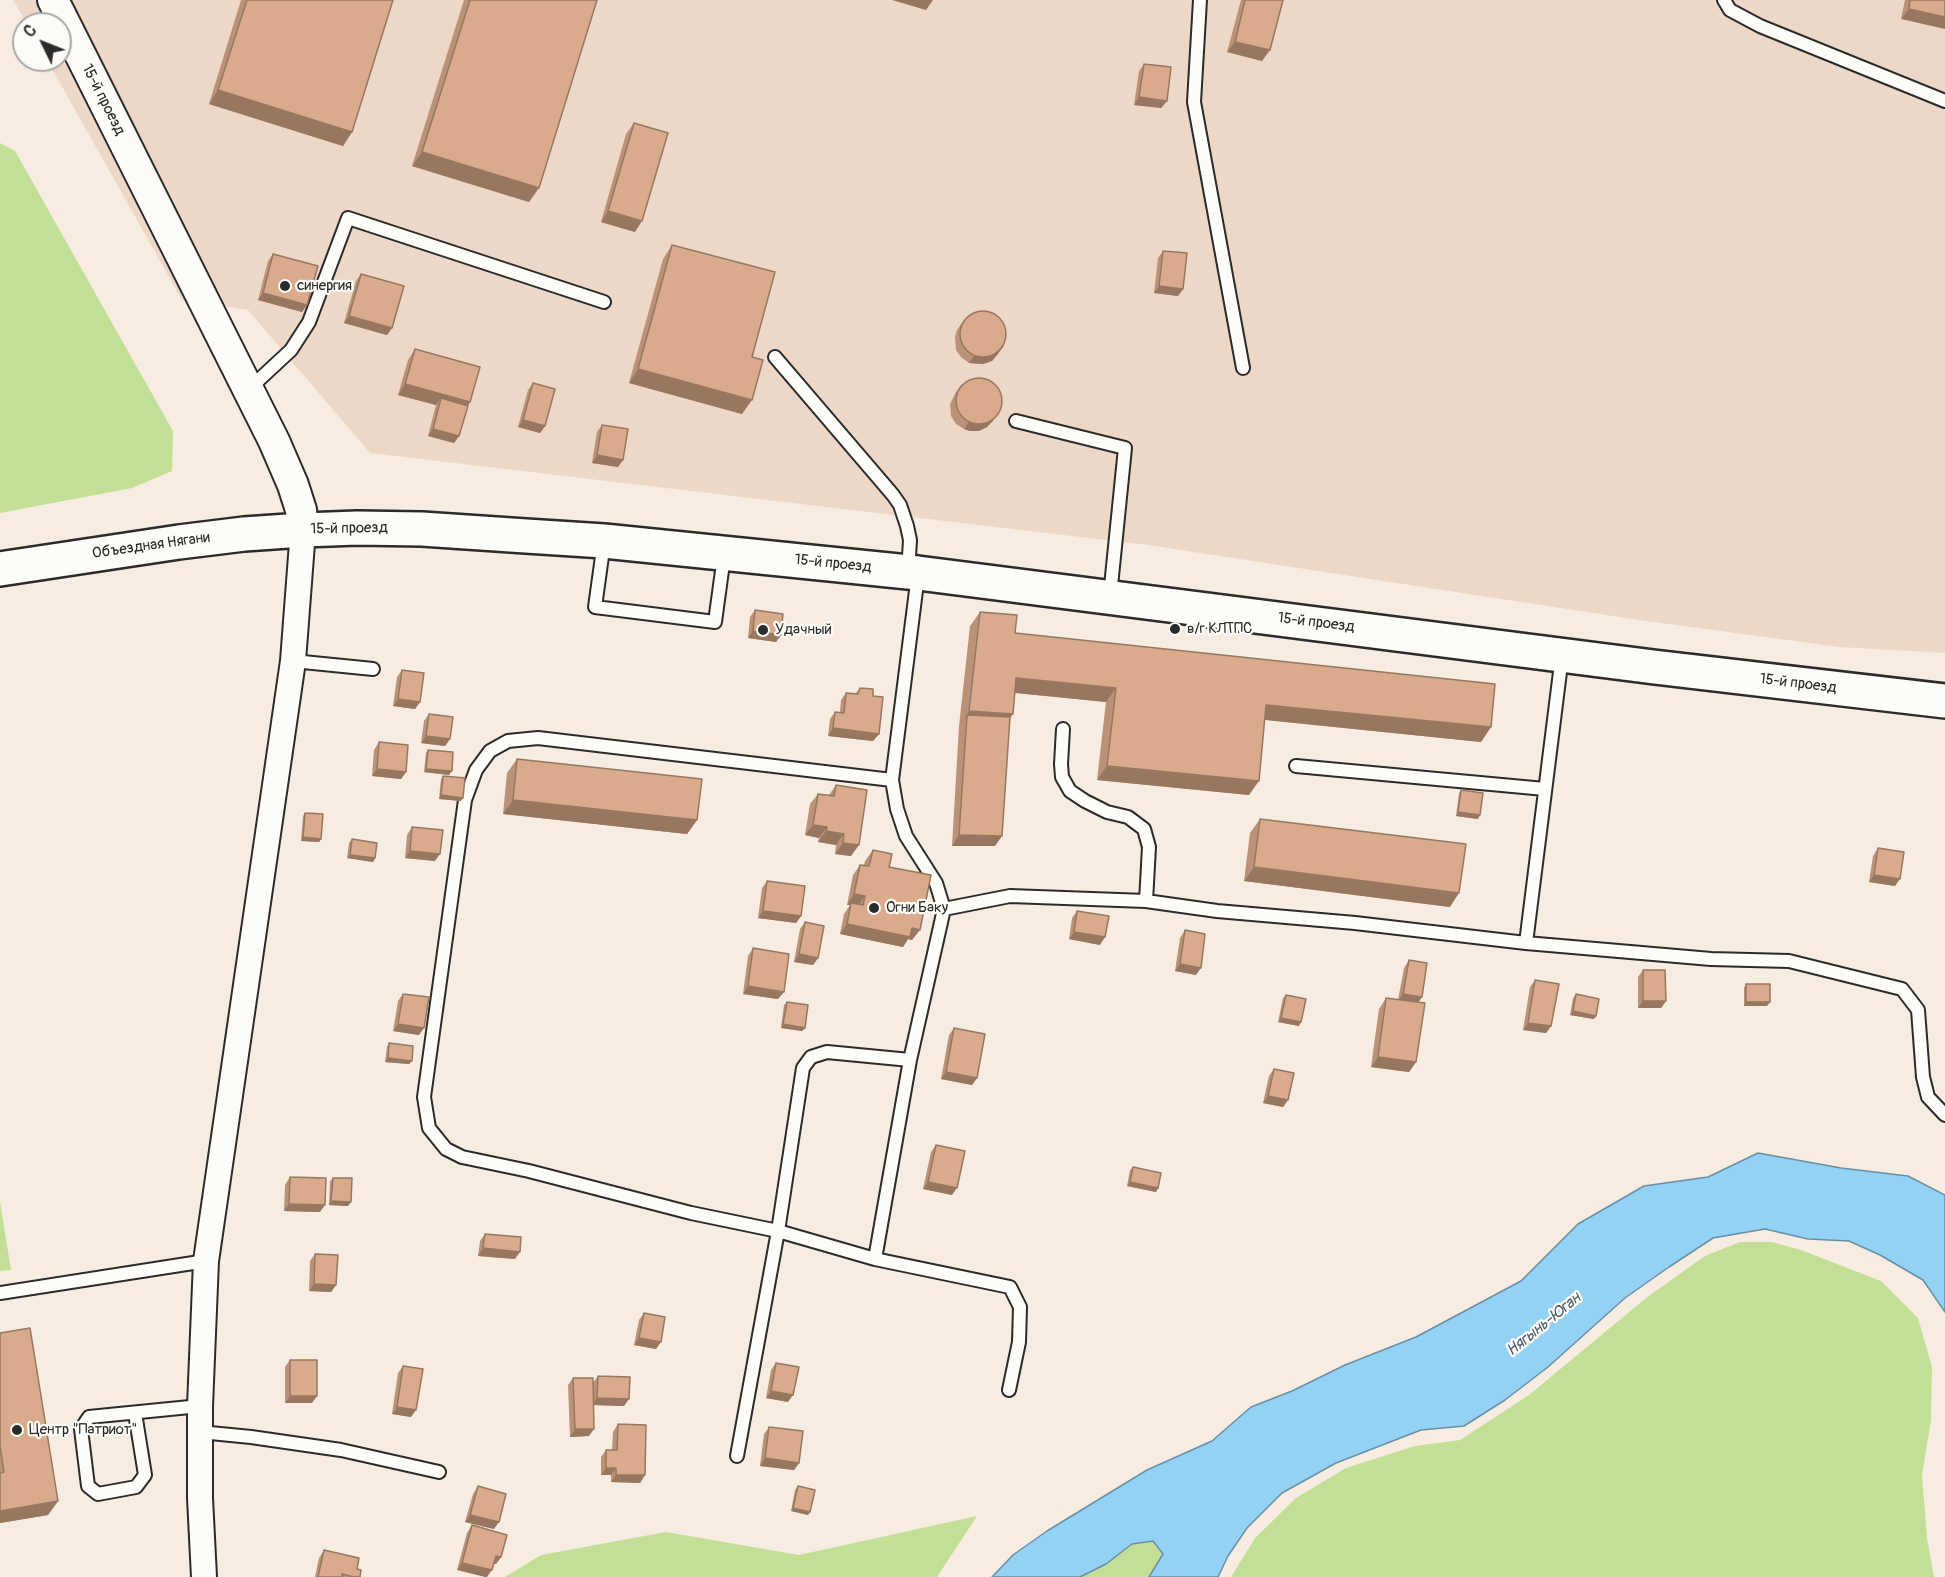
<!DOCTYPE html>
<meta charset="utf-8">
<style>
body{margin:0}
#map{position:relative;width:1945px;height:1577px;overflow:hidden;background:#f6ece1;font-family:Pangolin,sans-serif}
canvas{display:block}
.north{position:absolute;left:12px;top:12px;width:60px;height:60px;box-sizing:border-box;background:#fdfcf7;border:2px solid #a9a8a5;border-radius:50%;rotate:313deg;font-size:16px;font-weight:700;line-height:24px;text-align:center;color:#2b2b2b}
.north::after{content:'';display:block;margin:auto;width:21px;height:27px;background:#2b2b2b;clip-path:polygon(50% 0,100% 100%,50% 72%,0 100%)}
</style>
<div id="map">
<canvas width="1945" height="1577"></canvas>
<div class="north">С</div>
</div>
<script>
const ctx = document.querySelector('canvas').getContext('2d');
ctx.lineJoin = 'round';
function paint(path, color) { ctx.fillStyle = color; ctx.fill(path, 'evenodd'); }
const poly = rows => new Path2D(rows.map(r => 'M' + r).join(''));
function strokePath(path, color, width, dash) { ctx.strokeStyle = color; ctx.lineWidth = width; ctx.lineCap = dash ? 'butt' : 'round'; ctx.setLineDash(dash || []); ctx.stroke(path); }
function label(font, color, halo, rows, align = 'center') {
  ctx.font = font + ' Pangolin,sans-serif'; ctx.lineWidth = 4.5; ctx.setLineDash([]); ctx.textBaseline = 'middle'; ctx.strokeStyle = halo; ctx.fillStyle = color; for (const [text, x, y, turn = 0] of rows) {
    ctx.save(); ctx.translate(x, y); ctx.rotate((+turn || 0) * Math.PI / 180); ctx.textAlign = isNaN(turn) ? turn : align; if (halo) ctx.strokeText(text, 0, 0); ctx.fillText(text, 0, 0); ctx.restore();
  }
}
const built = poly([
 [13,0,1945,0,1945,653,1839,647,1639,620,1148,545,370,453,248,310,182,300,47,60,60,60,60,24,27,24]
]);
const green = poly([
 [0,143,15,151,173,431,172,471,132,488,0,513],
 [0,1202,11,1270,0,1271],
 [1740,1242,1772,1242,1801,1250,1881,1281,1918,1318,1932,1367,1931,1420,1922,1475,1927,1538,1934,1577,1231,1577,1255,1538,1296,1498,1346,1468,1415,1446,1460,1440,1529,1395,1646,1298,1705,1256],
 [977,1516,937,1577,505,1577,541,1555,666,1532,799,1555],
 [1153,1541,1163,1554,1149,1577,1080,1577,1106,1564,1132,1544]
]);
const water = poly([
 [1758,1153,1841,1168,1908,1176,1945,1195,1945,1312,1923,1280,1880,1255,1849,1241,1808,1239,1765,1229,1713,1238,1669,1267,1625,1298,1548,1367,1505,1400,1464,1426,1421,1430,1336,1463,1282,1493,1247,1528,1228,1556,1218,1577,1149,1577,1163,1554,1153,1541,1132,1544,1106,1564,1080,1577,992,1577,1013,1555,1047,1531,1147,1470,1212,1441,1251,1407,1292,1391,1345,1365,1416,1337,1521,1281,1578,1224,1644,1186,1708,1177,1758,1153]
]);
const service = poly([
 [1200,0,1194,102,1243,368],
 [1724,0,1730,10,1760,26,1945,101],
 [775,357,893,495,900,505,907,526,910,540,908,572],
 [249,389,291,350,309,322,348,218,604,302],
 [1016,421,1125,448,1110,596],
 [604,542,595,607,715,622,724,556],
 [918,575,892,780,538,738,508,741,490,751,476,770,465,800,424,1097,429,1128,446,1149,462,1157,529,1171,691,1213,778,1231,875,1259,910,1060,944,909,1010,896,1146,901,1217,911,1355,923,1526,943,1562,656],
 [293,661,373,669],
 [1063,729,1061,764,1062,777,1070,791,1085,801,1107,812,1128,817,1144,829,1149,847,1146,901],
 [1296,766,1545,789],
 [892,780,897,809,906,836,936,883,944,909],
 [1526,943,1711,959,1789,961,1902,989,1918,1010,1923,1077,1928,1097,1945,1115],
 [875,1259,1010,1287,1020,1307,1019,1342,1009,1390],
 [0,1293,206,1261],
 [135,1413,145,1475,136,1487,98,1494,88,1486,81,1429,89,1417,200,1406],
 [200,1432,251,1437,341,1450,439,1472],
 [737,1456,778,1231,803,1068,811,1057,827,1052,910,1060]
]);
const minor = poly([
 [204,1577,200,1498,200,1406,206,1261,293,661,303,530]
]);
const tertiary = poly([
 [53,0,274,441,293,485,301,510,303,530]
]);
const secondary = poly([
 [0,569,179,542,244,534,303,530,357,528,422,529,526,536,604,541,918,573,1654,667,1945,701]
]);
const wall = poly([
 [241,0,393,0,352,132,343,146,209,104],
 [464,0,597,0,529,202,412,166],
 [1241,0,1283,0,1262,61,1227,52],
 [1905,0,1945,0,1901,19],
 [1144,64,1167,101,1161,108,1134,105,1139,71],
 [634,123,635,232,601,222,626,134],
 [672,245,752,357,742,414,629,383,663,259],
 [1163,251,1183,289,1178,296,1154,293,1158,258],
 [273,254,307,305,302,312,258,300,268,261],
 [361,274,392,328,387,335,344,323,356,281],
 [962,323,999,353,992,361,983,364,969,363,961,357,956,350,955,337,957,330],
 [415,349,470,402,468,406,459,436,454,443,428,436,436,405,398,395,408,360],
 [533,383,545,426,540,433,518,427,528,390],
 [961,385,994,420,987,427,979,431,970,431,964,429,956,424,951,416,950,404,956,392],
 [602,425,623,460,618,467,592,463,597,432],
 [755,610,781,635,776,642,748,638,750,617],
 [980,612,1015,633,1491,727,1481,742,1265,720,1249,795,1097,780,1106,702,1015,693,1013,714,1010,717,995,846,952,846,959,726,970,626],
 [402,670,420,702,415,709,393,706,397,677],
 [860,688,873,696,879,734,873,741,828,736,830,719,835,712,840,712,841,700,846,693,855,694],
 [429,714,450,739,445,746,421,743,424,721],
 [379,742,406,772,401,779,372,776,374,750],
 [428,750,449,775,424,772,426,753],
 [517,759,697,820,687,834,503,814,507,773],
 [443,776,461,801,439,799,441,779],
 [836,785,851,856,835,854,836,845,818,842,819,838,805,835,810,804,818,794,829,795],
 [1461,790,1478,819,1456,816,1459,793],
 [305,813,321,839,319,842,301,841,303,816],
 [1260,819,1450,907,1244,881,1250,833],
 [412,827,435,861,405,858,407,835],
 [352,839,375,858,373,862,347,858,349,843],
 [1878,848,1895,886,1869,882,1873,856],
 [873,850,889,867,912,940,908,939,903,947,840,934,844,914,850,905,847,905,853,875,860,865,864,865,865,861],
 [767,881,801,916,796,923,758,918,762,888],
 [1077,911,1100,945,1069,939,1072,918],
 [805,922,818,958,813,965,794,962,800,929],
 [1185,930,1196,975,1175,971,1180,938],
 [753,948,778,999,743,994,748,956],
 [1409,960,1422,997,1418,1002,1416,1062,1409,1072,1371,1067,1379,1009,1386,998,1398,1000,1404,968],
 [1643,970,1666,1001,1661,1008,1638,1008,1638,977],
 [1535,980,1551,1026,1546,1033,1523,1030,1530,987],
 [1746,984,1767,1006,1744,1006,1744,988],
 [403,994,419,1035,393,1031,398,1001],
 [1576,994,1594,1019,1570,1015,1573,998],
 [1286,995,1299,1026,1278,1022,1283,998],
 [787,1002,805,1028,802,1031,781,1028,784,1005],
 [954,1028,977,1078,972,1085,941,1079,949,1035],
 [389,1043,412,1061,409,1064,385,1062,387,1047],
 [1274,1069,1288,1100,1283,1107,1263,1103,1269,1076],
 [936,1145,952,1195,923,1189,931,1152],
 [1133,1167,1158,1188,1156,1192,1127,1186,1130,1170],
 [290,1177,320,1212,284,1211,285,1185],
 [333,1178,348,1206,329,1205,330,1181],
 [485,1234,515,1259,478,1256,480,1241],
 [315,1254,336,1285,331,1292,309,1291,310,1261],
 [644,1313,656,1349,634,1345,639,1320],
 [0,1333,58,1501,48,1515,0,1523],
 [290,1360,312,1403,285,1403,285,1367],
 [776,1363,788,1402,766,1398,771,1370],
 [403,1366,411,1417,392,1414,398,1373],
 [598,1376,624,1406,594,1405,589,1436,570,1437,568,1385,573,1378,593,1383],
 [618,1424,645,1475,640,1483,611,1482,611,1475,601,1475,601,1457,606,1450,612,1450,613,1432],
 [769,1427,799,1463,794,1470,760,1466,764,1434],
 [478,1486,494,1529,465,1522,473,1494],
 [798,1486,810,1512,808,1515,791,1511,795,1490],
 [472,1525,501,1557,496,1564,494,1563,457,1570,467,1533],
 [324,1550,357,1569,360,1577,315,1577,319,1558]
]);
const shadedWall = poly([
 [892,0,933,0,926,10],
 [1909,9,1945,17,1945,29,1901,19],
 [1235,42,1270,50,1262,61,1227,52],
 [218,90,352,132,343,146,209,104],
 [1139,97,1167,101,1161,108,1134,105],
 [422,152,539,188,529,202,412,166],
 [608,211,642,221,635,232,601,222],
 [1159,286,1183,289,1178,296,1154,293],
 [263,293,307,305,302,312,258,300],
 [349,316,392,328,387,335,344,323],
 [1004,346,992,361,983,364,969,363,974,356],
 [638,369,752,400,742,414,629,383],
 [405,384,470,402,463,413,441,398,436,405,398,395],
 [999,413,987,427,979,431,970,431,964,429,969,422],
 [523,420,545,426,540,433,518,427],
 [433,429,459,436,454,443,428,436],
 [597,455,623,460,618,467,592,463],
 [753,631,781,635,776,642,748,638],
 [1016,678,1116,688,1106,702,1007,692],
 [398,699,420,702,415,709,393,706],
 [1266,705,1491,727,1481,742,1257,719],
 [969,711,1013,714,1003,728,967,715,959,726],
 [833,728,879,734,873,741,828,736],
 [426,736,450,739,445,746,421,743],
 [1107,766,1259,781,1249,795,1097,780],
 [377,769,406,772,401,779,372,776],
 [426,769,452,771,449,775,424,772],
 [441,795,463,798,461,801,439,799],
 [513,800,697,820,687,834,503,814],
 [1458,812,1480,815,1478,819,1456,816],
 [813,825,827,827,819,838,805,835],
 [826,831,844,834,836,845,818,842],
 [959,835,1002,836,995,846,952,846],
 [303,837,321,839,319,842,301,841],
 [843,843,859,845,851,856,835,854],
 [410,851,440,854,435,861,405,858],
 [350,855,375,858,373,862,347,858],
 [1254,867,1459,893,1450,907,1244,881],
 [1874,875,1900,879,1895,886,1869,882],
 [854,894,865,896,857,907,851,903,850,905,847,905],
 [763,911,801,916,796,923,758,918],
 [847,924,912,928,920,930,912,940,908,939,903,947,840,934],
 [1074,932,1105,937,1100,945,1069,939],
 [799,954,818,958,813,965,794,962],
 [1180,964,1201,968,1196,975,1175,971],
 [748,986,784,992,778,999,743,994],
 [1403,994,1422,997,1417,1004,1398,1001],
 [1643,1001,1666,1001,1661,1008,1638,1008],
 [1746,1002,1770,1002,1767,1006,1744,1006],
 [1573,1011,1596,1016,1594,1019,1570,1015],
 [1281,1018,1301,1022,1299,1026,1278,1022],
 [1528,1023,1551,1026,1546,1033,1523,1030],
 [398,1024,424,1028,419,1035,393,1031],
 [783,1024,805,1028,802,1031,781,1028],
 [1378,1057,1416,1062,1409,1072,1371,1067],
 [388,1058,412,1061,409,1064,385,1062],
 [946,1072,977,1078,972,1085,941,1079],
 [1268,1096,1288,1100,1283,1107,1263,1103],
 [928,1182,957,1188,952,1195,923,1189],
 [1130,1182,1158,1188,1156,1192,1127,1186],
 [331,1201,351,1202,348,1206,329,1205],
 [289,1204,325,1205,320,1212,284,1211],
 [483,1248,520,1252,515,1259,478,1256],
 [314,1284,336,1285,331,1292,309,1291],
 [639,1338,661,1342,656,1349,634,1345],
 [771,1391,793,1395,788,1402,766,1398],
 [290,1396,317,1396,312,1403,285,1403],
 [597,1398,629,1399,624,1406,592,1405],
 [397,1407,416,1410,411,1417,392,1414],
 [575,1429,594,1429,589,1436,570,1437],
 [765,1458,799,1463,794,1470,760,1466],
 [606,1468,616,1468,611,1475,601,1475],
 [616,1475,645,1475,640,1483,611,1482],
 [58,1501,48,1515,0,1523,0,1511],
 [793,1508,810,1512,808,1515,791,1511],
 [470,1515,499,1522,494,1529,465,1522],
 [496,1556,501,1557,496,1564,491,1563],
 [462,1563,492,1570,487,1577,485,1577,457,1570]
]);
const building = poly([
 [247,0,393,0,352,132,218,90,247,0],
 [470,0,597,0,539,188,422,152,470,0],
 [1245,0,1283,0,1270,50,1235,42,1245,0],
 [1910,0,1945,0,1945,17,1909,9,1910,0],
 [1144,64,1171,67,1167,101,1139,97,1144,64],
 [634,123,668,133,642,221,608,211,634,123],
 [672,245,775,272,752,357,763,360,752,400,638,369,672,245],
 [1163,251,1187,253,1183,289,1159,286,1163,251],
 [273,254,318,266,307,305,263,293,273,254],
 [361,274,404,286,392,328,349,316,361,274],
 '960 334a23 23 0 1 1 46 0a23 23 0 1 1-46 0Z',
 [415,349,480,367,470,402,405,384,415,349],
 '956 401a23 23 0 1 1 46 0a23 23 0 1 1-46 0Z',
 [533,383,555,389,545,426,523,420,533,383],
 [441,398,468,406,459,436,433,429,441,398],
 [602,425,628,429,623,460,597,455,602,425],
 [755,610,783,614,781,635,753,631,755,610],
 [980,612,1017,615,1015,633,1495,684,1491,727,1266,705,1259,781,1107,766,1116,688,1016,678,1013,714,969,711,980,612],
 [402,670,424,673,420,702,398,699,402,670],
 [860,688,873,689,873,696,883,697,879,734,833,728,835,712,844,713,846,693,858,694,860,688],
 [429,714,453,717,450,739,426,736,429,714],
 [967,715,1010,717,1002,836,959,835,967,715],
 [379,742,408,745,406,772,377,769,379,742],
 [428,750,453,752,452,771,426,769,428,750],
 [517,759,702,779,697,820,513,800,517,759],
 [443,776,465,778,463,798,441,795,443,776],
 [836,785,867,790,859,845,843,843,844,834,826,831,827,827,813,825,818,794,834,796,836,785],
 [1461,790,1483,793,1480,815,1458,812,1461,790],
 [305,813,323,814,321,839,303,837,305,813],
 [1260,819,1466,844,1459,893,1254,867,1260,819],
 [412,827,443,830,440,854,410,851,412,827],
 [352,839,377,843,375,858,350,855,352,839],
 [1878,848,1904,852,1900,879,1874,875,1878,848],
 [873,850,892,854,889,867,931,875,920,930,912,928,910,937,847,924,851,903,863,905,865,896,854,894,860,865,869,866,873,850],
 [767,881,805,886,801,916,763,911,767,881],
 [1077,911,1109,916,1105,937,1074,932,1077,911],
 [805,922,824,926,818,958,799,954,805,922],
 [1185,930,1205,934,1201,968,1180,964,1185,930],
 [753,948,789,954,784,992,748,986,753,948],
 [1409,960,1427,963,1422,997,1403,994,1409,960],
 [1643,970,1665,970,1666,1001,1643,1001,1643,970],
 [1535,980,1559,984,1551,1026,1528,1023,1535,980],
 [1746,984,1770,984,1770,1002,1746,1002,1746,984],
 [403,994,429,997,424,1028,398,1024,403,994],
 [1576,994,1599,999,1596,1016,1573,1011,1576,994],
 [1286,995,1306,999,1301,1022,1281,1018,1286,995],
 [1386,998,1425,1003,1416,1062,1378,1057,1386,998],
 [787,1002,808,1005,805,1028,783,1024,787,1002],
 [954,1028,985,1034,977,1078,946,1072,954,1028],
 [389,1043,413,1046,412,1061,388,1058,389,1043],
 [1274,1069,1294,1073,1288,1100,1268,1096,1274,1069],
 [936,1145,965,1151,957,1188,928,1182,936,1145],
 [1133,1167,1161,1173,1158,1188,1130,1182,1133,1167],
 [290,1177,326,1178,325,1205,289,1204,290,1177],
 [333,1178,352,1178,351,1202,331,1201,333,1178],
 [485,1234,521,1237,520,1252,483,1248,485,1234],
 [315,1254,338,1255,336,1285,314,1284,315,1254],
 [644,1313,665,1317,661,1342,639,1338,644,1313],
 [30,1328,58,1501,0,1511,0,1473,4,1472,0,1446,0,1333,30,1328],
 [290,1360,317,1360,317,1396,290,1396,290,1360],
 [776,1363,799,1367,793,1395,771,1391,776,1363],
 [403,1366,423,1369,416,1410,397,1407,403,1366],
 [598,1376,630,1377,629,1399,597,1398,598,1376],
 [573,1378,593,1378,594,1429,575,1429,573,1378],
 [618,1424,646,1425,645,1475,616,1475,616,1468,606,1468,606,1450,617,1450,618,1424],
 [769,1427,803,1431,799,1463,765,1458,769,1427],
 [478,1486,506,1494,499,1522,470,1515,478,1486],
 [798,1486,815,1490,810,1512,793,1508,798,1486],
 [472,1525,507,1535,501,1557,496,1556,492,1570,462,1563,472,1525],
 [324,1550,359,1558,357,1569,361,1570,360,1577,354,1577,342,1574,342,1577,318,1577,324,1550]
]);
const markers = [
 [285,286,6,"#2b2b2b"],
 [1175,629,6,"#2b2b2b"],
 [763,630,6,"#2b2b2b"],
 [874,908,6,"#2b2b2b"],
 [17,1430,6,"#2b2b2b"]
];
const streetNames = [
 ["15-й проезд",103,100,63],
 ["15-й проезд",349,529,-1],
 ["Объездная Нягани",151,546,-8],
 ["15-й проезд",833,564,6],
 ["15-й проезд",1316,623,7],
 ["15-й проезд",1798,684,7]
];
const poiNames = [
 ["синергия",297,286],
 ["в/г КЛТПС",1187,629],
 ["Удачный",775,630],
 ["Огни Баку",886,908],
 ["Центр \"Патриот\"",29,1430]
];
const waterNames = [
 ["Нягынь-Юган",1544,1325,-39]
];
paint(built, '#edd8c7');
paint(green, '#c3df96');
paint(water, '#94d2f5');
strokePath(water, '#6a8fa4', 1.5);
strokePath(service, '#2b2b2b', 16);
strokePath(minor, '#2b2b2b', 28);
strokePath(tertiary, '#2b2b2b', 34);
strokePath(secondary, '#2b2b2b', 38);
strokePath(service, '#fdfcf7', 12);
strokePath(minor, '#fdfcf7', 24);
strokePath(tertiary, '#fdfcf7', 30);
strokePath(secondary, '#fdfcf7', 33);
paint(wall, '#bb9278');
paint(shadedWall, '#987761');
paint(building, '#d9aa8b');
strokePath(building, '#987761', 1.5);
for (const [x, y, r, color] of markers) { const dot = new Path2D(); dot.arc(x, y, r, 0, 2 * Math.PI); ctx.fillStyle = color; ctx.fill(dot); strokePath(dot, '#fdfcf7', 2); }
label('15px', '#2b2b2b', '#fdfcf7', streetNames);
label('15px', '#2b2b2b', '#fdfcf7', poiNames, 'left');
label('italic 16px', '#4a5d68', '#fdfcf7', waterNames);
</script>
